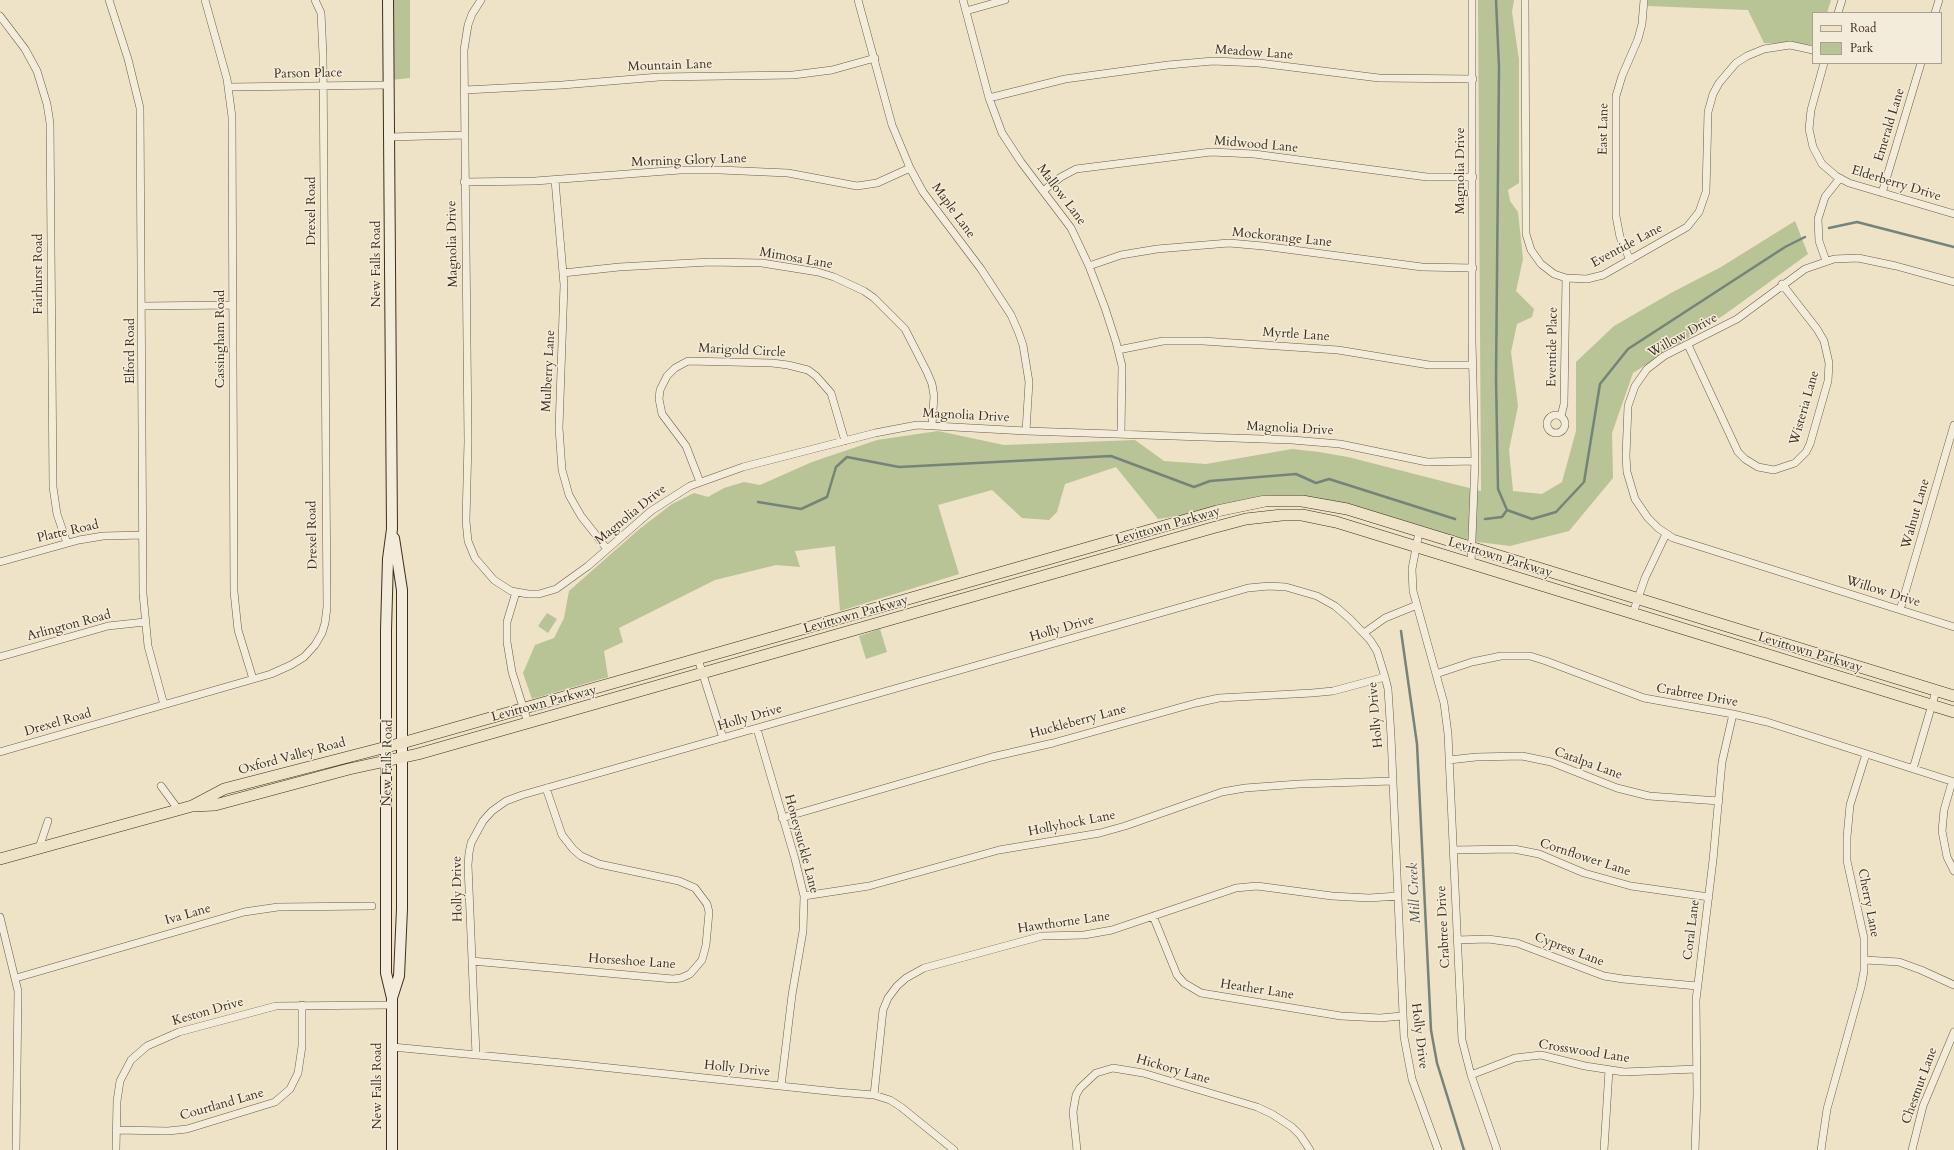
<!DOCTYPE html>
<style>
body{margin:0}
#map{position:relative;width:1954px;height:1150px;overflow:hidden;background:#eee2c7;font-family:Cardo,serif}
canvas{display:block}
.legend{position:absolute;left:1812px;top:12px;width:130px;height:52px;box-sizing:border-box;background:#f4ecdb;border:1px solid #aba08e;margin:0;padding:5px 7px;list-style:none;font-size:12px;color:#3d2f1b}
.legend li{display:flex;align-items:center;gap:8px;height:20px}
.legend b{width:20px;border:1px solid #aba08e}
</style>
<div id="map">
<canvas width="1954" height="1150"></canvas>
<ul class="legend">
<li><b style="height:5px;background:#eee2c7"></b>Road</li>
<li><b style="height:11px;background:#b8c396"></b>Park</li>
</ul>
</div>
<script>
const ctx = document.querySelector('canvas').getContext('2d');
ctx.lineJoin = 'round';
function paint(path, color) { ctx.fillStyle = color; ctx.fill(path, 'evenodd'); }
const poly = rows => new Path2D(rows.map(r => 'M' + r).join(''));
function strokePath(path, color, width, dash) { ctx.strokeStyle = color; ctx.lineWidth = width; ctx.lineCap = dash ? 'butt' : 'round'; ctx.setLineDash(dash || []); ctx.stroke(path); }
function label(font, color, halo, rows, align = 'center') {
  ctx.font = font + ' Cardo,serif'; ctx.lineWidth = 3; ctx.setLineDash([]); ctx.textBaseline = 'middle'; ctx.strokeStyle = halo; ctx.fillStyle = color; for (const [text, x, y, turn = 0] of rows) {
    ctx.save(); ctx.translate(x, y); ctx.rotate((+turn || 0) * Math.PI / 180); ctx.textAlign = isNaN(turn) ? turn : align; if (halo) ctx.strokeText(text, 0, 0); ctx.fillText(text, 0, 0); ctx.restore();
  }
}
const green = poly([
 [390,0,410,0,410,78,391,80],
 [1478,0,1514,0,1512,12,1519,60,1519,183,1508,190,1510,201,1518,212,1523,259,1516,291,1534,309,1532,317,1517,324,1511,352,1518,406,1509,450,1513,491,1542,494,1562,482,1576,431,1576,362,1614,326,1671,293,1721,267,1795,221,1808,254,1724,315,1633,373,1612,433,1613,478,1569,531,1510,546,1478,542,1438,532,1368,510,1267,495,1184,515,1158,519,1116,467,1065,484,1057,512,1049,520,1022,518,992,490,938,505,959,574,840,611,835,546,795,551,800,567,776,565,715,580,619,628,623,642,604,651,608,677,532,699,523,673,535,645,554,638,564,618,569,591,637,531,672,504,694,493,708,497,724,488,744,482,760,485,812,462,877,440,938,431,1004,445,1135,440,1164,461,1206,464,1292,449,1319,452,1348,457,1481,491],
 [1648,0,1831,0,1827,13,1813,13,1813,45,1764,43,1748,10,1648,6],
 [547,613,557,619,548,633,538,626],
 [880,629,887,652,866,659,859,636]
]);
const stream = poly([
 [1496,0,1499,67,1496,378,1498,489,1507,510,1532,519,1556,512,1584,482,1600,384,1628,349,1785,247,1805,237],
 [1829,228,1857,222,1954,247],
 [758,502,801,509,827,497,836,467,847,457,899,467,1111,456,1194,487,1210,481,1296,474,1316,483,1329,479,1455,519],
 [1485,519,1502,517,1507,510],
 [1401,631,1417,744,1431,1030,1437,1063,1464,1150]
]);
const minor = poly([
 [109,0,128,59,140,108,143,594,148,646,164,705],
 [205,0,227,79,232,117,234,592,238,630,253,679],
 [481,0,472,14,468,25,464,50,468,441,466,521,468,541,475,558,494,580,511,591,528,594,539,594,556,589,588,566,651,511,690,486,743,467,875,433,917,425,1026,431,1292,440,1340,444,1427,462,1475,461],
 [858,0,892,125,910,168,923,192,981,269,1011,315,1018,331,1023,345,1029,382,1026,431],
 [963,0,989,98,1002,133,1021,162,1071,228,1089,266,1105,308,1116,342,1122,366,1121,434],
 [1525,0,1526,234,1531,250,1541,264,1554,274,1566,278,1587,279,1603,275,1687,227,1699,212,1706,192,1708,112,1713,94,1719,83,1736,63,1747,56,1764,49,1790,45,1813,50],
 [966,11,1005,0],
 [1838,13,1842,0],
 [1935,13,1939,0],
 [0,16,25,49,37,71,47,104,50,123,53,487,57,514,67,543],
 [1824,63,1811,110,1809,129,1813,147,1822,164,1836,176,1849,183,1954,214],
 [228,87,389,85],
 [465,90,562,85,659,77,793,75,832,70,875,58],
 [989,98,1065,79,1168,65,1213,61,1259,63,1379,78,1473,79],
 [389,137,464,135],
 [555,180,564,285,559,428,562,470,569,495,581,516,607,549],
 [464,182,535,181,680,170,720,170,788,173,857,186,877,183,910,168],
 [1043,191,1061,177,1076,169,1211,152,1254,154,1427,177,1473,177],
 [1882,193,1921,63],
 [1630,260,1620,237,1616,216,1616,96,1622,76,1638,39,1642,24,1644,0],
 [1826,261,1819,241,1818,219,1825,197,1840,178],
 [1089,266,1121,255,1157,249,1229,243,1263,246,1422,267,1473,268],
 [563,273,619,267,710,262,762,263,818,272,834,277,864,291,874,298,905,329,927,372,932,384,934,396,932,425],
 [1954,282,1896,266,1858,258,1834,259,1805,269,1737,319,1664,356,1647,369,1635,386,1628,406,1626,456,1627,472,1635,499,1648,518,1658,528,1673,538,1954,627],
 [143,306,233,305],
 [1688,345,1738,452,1745,459,1758,467,1774,470,1795,463,1806,452,1810,444,1828,381,1829,363,1824,341,1817,329,1782,284],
 [1118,350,1163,341,1203,341,1338,350,1429,365,1473,365],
 '1547 424a9 9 0 1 1 18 0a9 9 0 1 1-18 0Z',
 [1561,416,1564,404,1566,278],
 [700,482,686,446,662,414,659,399,660,390,667,376,675,368,688,361,772,363,788,365,808,370,816,376,831,393,845,441],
 [1419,532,1412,569,1413,591,1444,703,1448,734,1462,1040,1471,1075,1497,1150],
 [0,562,79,540,103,536,143,535],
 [1471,564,1475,461,1472,341,1472,0],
 [516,592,507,622,507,642,512,672,528,723],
 [1900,610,1954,425],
 [1633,613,1645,578,1666,534],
 [1364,633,1385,618,1417,605],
 [0,657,108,626,145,622],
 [698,659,723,738],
 [1436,674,1472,662,1501,656,1530,656,1546,661,1644,698,1733,714,1767,722,1954,782],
 [757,729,795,859,804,896,803,931,792,995,781,1086],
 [0,752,271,674,291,665,304,657,315,645,322,633,325,623,327,607,323,55,321,13,315,0],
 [1449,760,1476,757,1522,756,1551,762,1617,788,1649,796,1719,801],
 [1913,769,1936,691],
 [1952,782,1944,810,1942,831,1947,857,1954,871],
 [161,786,178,809],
 [782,818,992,757,1053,743,1196,703,1219,698,1312,693,1333,691,1385,677],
 [39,848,48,821],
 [1453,850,1514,849,1539,854,1584,873,1631,886,1709,897],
 [804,896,869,886,999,850,1100,833,1125,826,1222,792,1245,788,1299,784,1393,781],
 [1153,916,1177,975,1184,983,1201,993,1341,1016,1380,1018,1402,1016],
 [0,917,18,991,16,1150],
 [1457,940,1488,939,1517,943,1604,976,1623,979,1697,986],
 [1865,960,1899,962,1921,970,1954,985],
 [472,961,673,979,681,978,690,974,702,960,706,945,709,912,707,904,695,888,679,881,599,864,581,856,573,849,562,835,546,788],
 [16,978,244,912,278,907,372,906],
 [392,1047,573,1064,837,1092,874,1095,890,1100,901,1107,954,1150],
 [476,1055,468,865,469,853,471,843,483,821,492,811,506,801,522,795,1248,588,1269,586,1286,587,1317,596,1335,606,1350,619,1370,640,1377,651,1385,677,1388,689,1391,736,1404,1037,1412,1079,1438,1150],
 [1471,1075,1515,1058,1541,1055,1585,1066,1624,1072,1696,1069],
 [874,1095,883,1010,888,998,897,986,906,978,924,968,1042,936,1084,935,1112,930,1236,888,1257,886,1332,896,1369,898,1398,896],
 [116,1130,168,1131,187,1129,275,1102,290,1089,298,1073,302,1046,302,1005],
 [116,1150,117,1101,120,1081,131,1060,147,1046,179,1032,276,1006,392,1005],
 [1077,1150,1073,1112,1076,1095,1080,1088,1096,1073,1113,1068,1143,1073,1257,1107,1272,1114,1292,1127,1300,1135,1310,1150],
 [1604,1150,1609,1070],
 [1695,1150,1697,1095,1696,1000,1713,860,1722,762,1733,714],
 [1821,1150,1827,1109,1861,987,1864,971,1864,938,1847,861,1847,837,1850,805,1866,754],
 [1912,1150,1923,1106,1954,1032]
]);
const secondary = poly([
 [388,0,392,529,388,559,386,630,386,973,392,998,392,1150],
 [392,998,399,976,402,909,402,590,394,538]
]);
const primary = poly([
 [193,806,215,805,349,769,418,754,1212,528,1246,519,1282,515,1302,515,1336,522,1954,712],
 [0,859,192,806,224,789,402,743,1217,511,1265,501,1302,501,1347,509,1954,696]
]);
const streetNames = [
 ["Meadow Lane",1254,53,4],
 ["Mountain Lane",670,66,-2],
 ["Parson Place",308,74,-1],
 ["Emerald Lane",1890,125,-73],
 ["East Lane",1604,129,-89],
 ["Midwood Lane",1256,145,5],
 ["Morning Glory Lane",689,161,-2],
 ["Magnolia Drive",1461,171,-90],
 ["Elderberry Drive",1896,184,17],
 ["Mallow Lane",1061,195,53],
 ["Drexel Road",312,211,-90],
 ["Maple Lane",953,211,54],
 ["Mockorange Lane",1282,238,6],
 ["Magnolia Drive",453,244,-91],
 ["Eventide Lane",1627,246,-28],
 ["Mimosa Lane",796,259,10],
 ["New Falls Road",377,264,-90],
 ["Fairhurst Road",39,274,-90],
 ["Myrtle Lane",1296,335,4],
 ["Willow Drive",1683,336,-29],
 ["Cassingham Road",221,339,-90],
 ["Eventide Place",1553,347,-89],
 ["Elford Road",131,351,-90],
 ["Marigold Circle",742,351,3],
 ["Mulberry Lane",549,371,-87],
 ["Wisteria Lane",1805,408,-74],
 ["Magnolia Drive",966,416,3],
 ["Magnolia Drive",1290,429,3],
 ["Walnut Lane",1916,514,-74],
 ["Magnolia Drive",631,515,-39],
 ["Levittown Parkway",1168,526,-16],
 ["Platte Road",68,532,-13],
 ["Drexel Road",313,535,-91],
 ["Levittown Parkway",1500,558,17],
 ["Willow Drive",1883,592,17],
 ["Levittown Parkway",856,615,-16],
 ["Arlington Road",69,626,-15],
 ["Holly Drive",1062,629,-16],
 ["Levittown Parkway",1810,653,17],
 ["Crabtree Drive",1697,696,10],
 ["Levittown Parkway",544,704,-15],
 ["Holly Drive",1376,715,-95],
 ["Holly Drive",750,718,-16],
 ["Huckleberry Lane",1078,722,-15],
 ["Drexel Road",58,723,-16],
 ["Oxford Valley Road",292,757,-15],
 ["New Falls Road",388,763,-89],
 ["Catalpa Lane",1588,764,20],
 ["Hollyhock Lane",1072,824,-11],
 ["Honeysuckle Lane",801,844,75],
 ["Cornflower Lane",1585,858,18],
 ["Holly Drive",458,889,-91],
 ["Cherry Lane",1868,903,79],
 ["Iva Lane",188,915,-16],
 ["Hawthorne Lane",1064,923,-8],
 ["Crabtree Drive",1444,927,-93],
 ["Coral Lane",1692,930,-83],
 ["Cypress Lane",1569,950,21],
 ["Horseshoe Lane",632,962,4],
 ["Heather Lane",1257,990,9],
 ["Keston Drive",208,1012,-16],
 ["Holly Drive",1419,1036,83],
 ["Crosswood Lane",1584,1052,9],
 ["Holly Drive",737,1069,6],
 ["Hickory Lane",1173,1070,16],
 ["New Falls Road",378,1086,-90],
 ["Chestnut Lane",1920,1086,-70],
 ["Courtland Lane",222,1105,-16]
];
const waterNames = [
 ["Mill Creek",1415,893,-93]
];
paint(green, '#b8c396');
strokePath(stream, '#748479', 2.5);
strokePath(minor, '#695c46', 8);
strokePath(secondary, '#3d2f1b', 12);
strokePath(primary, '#3d2f1b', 12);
strokePath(minor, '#f4ecdb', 7);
strokePath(secondary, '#f4ecdb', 10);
strokePath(primary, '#eee2c7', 11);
label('13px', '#3d2f1b', '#f4ecdb', streetNames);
label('italic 14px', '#545242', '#f4ecdb', waterNames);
</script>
